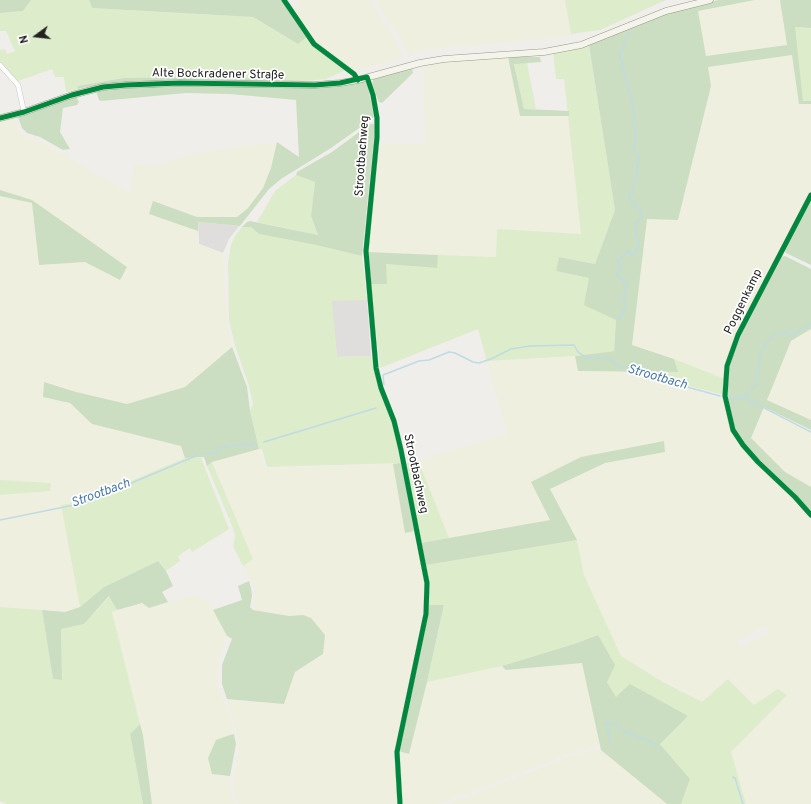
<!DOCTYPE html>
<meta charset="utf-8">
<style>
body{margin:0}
#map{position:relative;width:811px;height:804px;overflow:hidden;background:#f0eeeb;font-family:Overpass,sans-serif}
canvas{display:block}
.north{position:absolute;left:16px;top:16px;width:40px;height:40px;-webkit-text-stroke:3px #fff;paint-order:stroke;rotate:255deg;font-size:11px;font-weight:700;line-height:16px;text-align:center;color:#222}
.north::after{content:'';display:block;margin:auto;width:14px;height:18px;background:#222;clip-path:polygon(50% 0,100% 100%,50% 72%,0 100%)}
</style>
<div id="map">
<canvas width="811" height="804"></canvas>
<div class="north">N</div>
</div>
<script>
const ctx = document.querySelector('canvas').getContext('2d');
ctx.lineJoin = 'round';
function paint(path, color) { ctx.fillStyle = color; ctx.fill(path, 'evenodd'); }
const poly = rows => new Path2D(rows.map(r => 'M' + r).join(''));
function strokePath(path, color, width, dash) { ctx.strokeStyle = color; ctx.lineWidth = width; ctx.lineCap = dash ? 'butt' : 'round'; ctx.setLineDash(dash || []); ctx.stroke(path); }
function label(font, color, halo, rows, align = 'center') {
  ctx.font = font + ' Overpass,sans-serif'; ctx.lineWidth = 3.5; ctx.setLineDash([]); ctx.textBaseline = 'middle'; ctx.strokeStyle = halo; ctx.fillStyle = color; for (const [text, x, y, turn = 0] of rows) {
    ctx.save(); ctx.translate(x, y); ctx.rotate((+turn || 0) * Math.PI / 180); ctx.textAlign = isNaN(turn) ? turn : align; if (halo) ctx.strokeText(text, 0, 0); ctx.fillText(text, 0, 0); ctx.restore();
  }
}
const residential = poly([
 [198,222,239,226,229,239,223,253,199,244],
 [331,300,367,300,371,356,337,357]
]);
const farmland = poly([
 [299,0,369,0,394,38,403,58,358,70,352,69,316,42,294,9],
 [374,0,565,0,571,34,559,38,421,50,408,55,397,33],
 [755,0,780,0,787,45,706,56,697,11],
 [793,55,799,104,811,104,811,192,737,334,725,379,674,359,632,345,647,219,678,219,711,86,708,67],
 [508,57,520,116,569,116,581,234,497,229,496,257,367,252,377,143,425,144,423,65,445,61],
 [14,119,19,131,26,137,40,141,130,193,134,165,161,164,200,152,277,142,271,168,263,188,248,208,237,217,197,217,154,201,149,214,198,231,199,244,223,253,227,321,232,347,185,387,127,404,76,392,44,382,43,397,70,403,92,424,181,446,185,458,84,501,61,505,80,607,65,612,0,607,0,495,50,491,51,483,0,480,0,196,32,203,39,265,85,262,120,280,32,200,0,190,0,121],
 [811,329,811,420,767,400,791,341],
 [575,356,578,371,624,371,725,400,732,431,811,518,811,804,746,804,730,752,786,696,778,690,754,705,728,679,702,703,621,656,584,575,577,540,550,489,605,463,665,452,663,441,624,449,532,482,550,520,449,538,418,460,507,434,487,361],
 [766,625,770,632,741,647,738,641],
 [763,409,811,433,811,487,785,472,751,438],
 [259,449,264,468,393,464,405,532,414,531,424,582,422,616,394,753,399,804,238,804,234,795,233,785,238,752,238,742,236,730,227,699,284,704,295,672,323,654,303,615,289,616,253,610,255,593,253,584,243,566,253,559,212,462],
 [194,595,209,602,227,636,220,656,218,672,218,687,229,713,234,734,230,735,212,774,230,776,229,786,234,804,152,804,143,735,112,612,142,603,149,608],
 [582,663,600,746,575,752,438,804,402,804,399,751,409,754,427,682,502,666,506,670],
 [593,750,601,750,667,804,448,804,577,754]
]);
const grass = poly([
 [31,0,89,0,92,8,253,17,298,44,307,37,346,70,326,79,306,81,277,79,123,78,78,86,77,89,66,92,64,77,55,77,52,69,18,81,0,62,0,50,5,49,7,54,15,51,6,31,0,31,0,13,23,11],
 [565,0,666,0,600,30,571,34],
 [794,27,811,28,811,101,803,101],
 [589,45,615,210,595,264,559,257,556,271,589,278,616,320,614,351,575,356,487,361,478,329,380,368,371,284,387,284,385,264,436,268,438,255,496,257,497,229,581,234,564,79,556,79,553,52],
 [514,63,527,63,536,109,524,109],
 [296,175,315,182,311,216,318,235,257,222,275,191],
 [242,227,251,227,259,234,316,245,362,256,367,300,332,301,337,357,371,356,374,369,392,421,401,463,267,467,262,449,259,449,250,411,253,404,249,386,235,345,229,320,228,263,231,245,235,236],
 [674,359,725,379,724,395,634,372,677,372],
 [185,458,201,458,229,529,192,552,190,548,178,556,180,561,166,571,158,561,104,587,80,607,61,505,84,501],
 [418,460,449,538,421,543,405,464],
 [212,462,253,559,243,566,233,546,235,536,233,528,207,466],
 [0,480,51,483,50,491,0,495],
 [577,540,584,575,621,656,663,682,702,702,728,679,754,705,778,689,787,695,731,752,746,804,681,804,690,779,660,744,688,716,616,697,607,682,598,635,574,644,502,666,427,682,444,606,428,605,429,583,426,565],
 [110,596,117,610,112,612,140,724,130,734,143,804,7,804,0,801,0,607,42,610,53,679,62,680,61,629,84,624]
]);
const forest = poly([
 [0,0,31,0,23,11,0,13],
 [89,0,282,0,307,37,298,44,253,17,92,8],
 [719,0,755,0,698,11,706,56,787,45,780,0,811,0,811,28,795,27,803,101,811,101,811,104,799,104,792,55,708,67,711,86,678,220,647,219,632,345,674,359,678,372,578,371,575,356,614,351,616,320,584,305,589,278,556,271,559,257,595,264,615,210,589,45,666,12],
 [508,57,540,57,541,62,514,64,524,109,569,111,569,116,520,116],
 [412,68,413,73,382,103,379,102,372,84,374,78],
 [201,77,277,79,306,81,298,83,144,81,103,84,77,89,78,86,123,78],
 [366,80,372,106,374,116,372,119,331,148,281,179,269,189,240,226,198,222,198,231,149,214,153,201,197,217,237,217,248,208,263,188,271,168,277,142,299,157,296,100,230,94,186,93,101,101,99,100,97,94,97,91,101,90,164,86,307,88,329,87],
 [76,97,79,102,77,105,63,108,60,132,70,149,63,150,40,137,27,133,22,128,18,117],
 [370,124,375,124,375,127,362,256,316,245,259,234,251,227,242,227,247,222,250,221,318,235,311,216,315,182,296,175,297,172,332,152],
 [0,190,32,200,127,267,120,280,85,262,39,265,32,203,0,196],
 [811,198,811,265,786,253,784,249],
 [367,252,438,255,437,268,386,264,387,284,371,284],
 [785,256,811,269,811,329,791,341,767,400,811,420,811,430,764,407,751,438,785,472,811,487,811,512,797,496,759,459,745,444,735,430,727,396,728,367,740,335,780,257],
 [232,347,247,387,250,411,259,449,212,462,207,466,204,457,185,458,181,446,92,424,70,403,43,397,44,382,76,392,127,404,185,387],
 [664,441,665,452,605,463,550,489,577,540,426,565,421,543,550,520,531,482,581,457],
 [401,463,414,531,405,533,393,464],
 [158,561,166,571,173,586,162,592,168,602,149,608,142,603,117,610,109,596,84,624,61,629,62,680,53,679,42,610,65,612,80,607,104,587],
 [249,581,251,588,252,596,250,607,253,610,289,616,303,615,311,618,325,635,323,654,295,672,284,704,227,699,222,684,222,665,232,639,227,636,213,610,242,600,238,586],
 [428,605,444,605,427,682,409,754,399,751],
 [598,635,615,665,607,682,616,697,630,684,688,716,660,744,690,779,681,804,667,804,601,750,582,663,506,670,502,666,574,644],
 [140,724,143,735,152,804,143,804,130,734],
 [230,735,234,734,236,744,230,776,212,774,208,758,216,740]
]);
const stream = poly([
 [617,317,620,319,625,307,625,302,622,298,626,292,626,288,624,285,625,281,623,278,621,279,617,274,617,271,622,267,617,261,621,259,622,256,625,255,627,251,631,253,632,255,635,255,635,250,638,248,639,244,635,230,637,221,642,218,639,207,635,207,634,202,631,201,629,197,630,195,634,192,633,185,638,175,636,171,639,160,638,155,635,152,633,148,636,138,633,105,620,57,621,51,624,48,624,42,629,31],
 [384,385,383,375,419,361,429,360,449,352,455,353,473,362,479,363,491,359,511,349,530,346,574,345,578,352,587,358,608,358,613,362,617,364,625,370,720,396],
 [743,397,756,385,756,379,762,348,774,335,785,332,789,336,811,324],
 [729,400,743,397,811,432],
 [264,442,376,408],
 [204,453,215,453,219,448,244,444,250,445,255,443],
 [0,520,84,503,198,455],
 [605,723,616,724,617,726,627,733,651,742,658,748],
 [607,723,610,743],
 [733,777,735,778,743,804]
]);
const street = poly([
 [284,0,314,44,354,74,358,80],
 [0,65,18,85,24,112],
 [367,77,373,95,377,118,377,137,366,251,376,368,381,388,394,421,401,450,427,583,426,614,397,752,400,804],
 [811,195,738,335,727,366,725,396,733,430,743,445,758,462,795,497,811,515]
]);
const secondary = poly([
 [0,118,24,112,72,95,103,87,126,85,180,83,315,85,340,83,358,80,420,63,444,59,544,52,581,45,666,11,710,0]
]);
const cycleway = poly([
 [284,0,314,44,354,74,358,80],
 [0,118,24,112,72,95,103,87,126,85,180,83,315,85,340,83,367,77,373,95,377,118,377,137,366,251,376,368,381,388,394,421,401,450,427,583,426,614,397,752,400,804],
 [811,195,738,335,727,366,725,396,733,430,743,445,758,462,795,497,811,515]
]);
const streetNames = [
 ["Alte Bockradener Straße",218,75,1],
 ["Strootbachweg",363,156,-86],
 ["Poggenkamp",744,302,-64],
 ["Strootbachweg",415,474,78]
];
const waterNames = [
 ["Strootbach",657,378,16],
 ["Strootbach",101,494,-20]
];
paint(residential, '#dfdedc');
paint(farmland, '#efefdf');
paint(grass, '#ddeccb');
paint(forest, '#cbdec1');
strokePath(stream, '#bfdbe3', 1.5);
strokePath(street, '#c9c8c7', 5.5);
strokePath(secondary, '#999a82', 7);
strokePath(street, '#fdfcfc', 4.5);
strokePath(secondary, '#f4f4ed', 6);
strokePath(cycleway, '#00873e', 5);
label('12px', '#222', '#fff', streetNames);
label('italic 13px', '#4a7aab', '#fff', waterNames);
</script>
